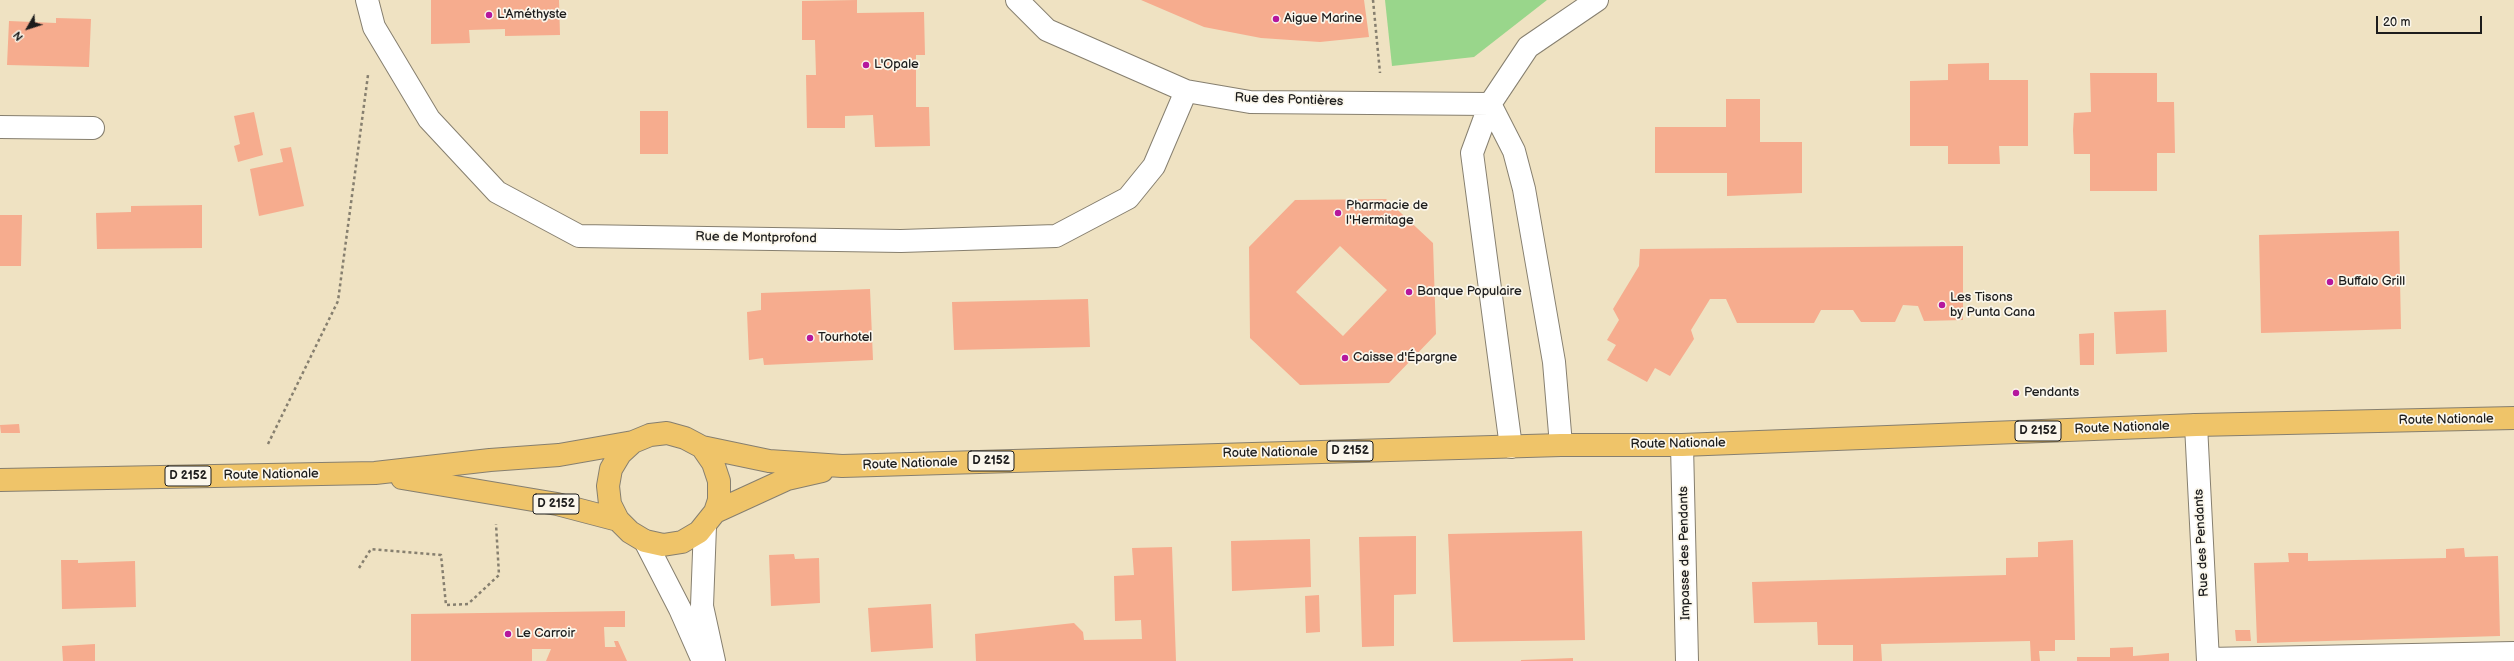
<!DOCTYPE html>
<meta charset="utf-8">
<style>
body{margin:0}
#map{position:relative;width:2514px;height:661px;overflow:hidden;background:#efe2c2;font-family:"Balsamiq Sans",sans-serif}
canvas{display:block}
.north{position:absolute;left:8px;top:8px;width:40px;height:40px;-webkit-text-stroke:3px #fbf7ec;paint-order:stroke;rotate:231deg;font-size:11px;font-weight:700;line-height:16px;text-align:center;color:#1c1c1c}
.north::after{content:'';display:block;margin:auto;width:14px;height:18px;background:#1c1c1c;clip-path:polygon(50% 0,100% 100%,50% 72%,0 100%)}
.scale{position:absolute;left:2376px;top:16px;width:106px;height:18px;box-sizing:border-box;border:2px solid #1c1c1c;border-top:0;padding-left:5px;font-size:12px;line-height:14px;white-space:nowrap;color:#1c1c1c;-webkit-text-stroke:3px #fbf7ec;paint-order:stroke}
</style>
<div id="map">
<canvas width="2514" height="661"></canvas>
<div class="north">N</div>
<div class="scale">20 m</div>
</div>
<script>
const ctx = document.querySelector('canvas').getContext('2d');
ctx.lineJoin = 'round';
function paint(path, color) { ctx.fillStyle = color; ctx.fill(path, 'evenodd'); }
const poly = rows => new Path2D(rows.map(r => 'M' + r).join(''));
function strokePath(path, color, width, dash) { ctx.strokeStyle = color; ctx.lineWidth = width; ctx.lineCap = dash ? 'butt' : 'round'; ctx.setLineDash(dash || []); ctx.stroke(path); }
function label(font, color, halo, rows, align = 'center') {
  ctx.font = font + ' "Balsamiq Sans",sans-serif'; ctx.lineWidth = 3.5; ctx.setLineDash([]); ctx.textBaseline = 'middle'; ctx.strokeStyle = halo; ctx.fillStyle = color; for (const [text, x, y, turn = 0] of rows) {
    ctx.save(); ctx.translate(x, y); ctx.rotate((+turn || 0) * Math.PI / 180); ctx.textAlign = isNaN(turn) ? turn : align; if (halo) ctx.strokeText(text, 0, 0); ctx.fillText(text, 0, 0); ctx.restore();
  }
}
const green = poly([
 [1385,0,1547,0,1474,57,1392,66]
]);
const building = poly([
 [431,0,559,0,560,35,505,36,505,29,469,30,470,43,431,44],
 [857,0,857,13,924,12,925,55,916,55,916,107,929,107,930,146,875,147,873,115,845,116,845,128,807,128,806,75,816,75,815,40,802,40,802,1],
 [1141,0,1364,0,1369,37,1320,42,1261,38,1204,27],
 [56,18,91,19,89,67,7,65,9,21,56,23],
 [1989,63,1989,80,2028,80,2028,146,1999,146,2000,164,1948,164,1948,146,1910,146,1910,81,1948,80,1948,64],
 [2090,73,2157,73,2157,102,2174,102,2175,153,2157,153,2157,191,2090,191,2090,154,2074,154,2073,130,2074,113,2091,112],
 [1726,99,1760,99,1760,142,1802,142,1802,193,1727,196,1727,173,1655,173,1655,127,1726,127],
 [640,111,668,111,668,154,640,154],
 [254,112,263,155,238,162,234,146,240,144,234,116],
 [291,147,304,206,259,216,250,169,283,162,280,149],
 [1386,199,1433,243,1436,334,1389,383,1300,385,1250,338,1249,247,1295,200],
 [1340,246,1387,290,1343,336,1296,292],
 [202,205,202,248,97,249,96,213,131,212,131,206],
 [0,215,22,215,21,266,0,266],
 [2399,231,2401,329,2261,333,2259,235],
 [1963,246,1963,320,1924,321,1918,306,1903,305,1895,322,1861,322,1853,310,1821,310,1814,323,1737,323,1726,299,1710,299,1691,330,1694,339,1670,376,1655,368,1647,382,1607,360,1616,345,1607,340,1619,320,1613,309,1639,266,1640,249],
 [870,289,873,360,764,365,763,358,749,360,747,312,761,310,761,293],
 [1088,299,1090,347,954,350,952,302],
 [2166,310,2167,352,2116,354,2114,312],
 [2094,333,2094,365,2080,365,2079,334],
 [19,424,20,433,1,433,0,425],
 [1582,531,1585,640,1453,642,1448,534],
 [1416,536,1416,594,1394,595,1394,646,1362,647,1359,537],
 [1310,539,1311,587,1232,591,1231,541],
 [2073,540,2075,640,2055,640,2055,651,2039,651,2040,661,2031,661,2030,641,1881,644,1882,661,1853,661,1853,645,1818,645,1817,622,1754,623,1752,582,2006,575,2006,558,2038,557,2038,542],
 [1172,547,1176,661,976,661,975,634,1074,623,1083,632,1084,640,1142,639,1141,620,1115,621,1114,576,1134,575,1132,548],
 [2464,548,2465,557,2498,556,2500,636,2257,643,2254,563,2289,562,2288,553,2308,553,2308,561,2446,558,2446,549],
 [794,554,795,559,819,558,820,603,771,606,769,555],
 [61,560,78,560,78,563,135,561,136,607,62,609],
 [1319,595,1320,632,1306,633,1305,596],
 [931,604,933,648,871,652,868,608],
 [625,611,625,627,604,627,605,647,616,647,614,641,618,641,627,661,546,661,551,649,532,649,532,661,411,661,411,614],
 [2235,630,2250,630,2251,641,2236,641],
 [95,644,95,661,63,661,62,646],
 [2133,647,2133,656,2169,653,2169,661,2077,661,2077,657,2110,657,2110,648],
 [1573,658,1573,661,1521,661,1521,660]
]);
const path = poly([
 [1373,0,1380,73],
 [268,444,338,301,368,75],
 [359,568,371,549,441,555,446,605,468,604,499,575,496,524]
]);
const minor = poly([
 [367,0,374,27,429,119,497,192,579,236,901,241,1056,236,1128,198,1154,166,1186,91],
 [1017,0,1047,30,1186,91,1250,102,1490,104],
 [1490,104,1514,151,1524,189,1554,362,1561,445],
 [0,127,93,128],
 [2196,425,2208,661],
 [1682,445,1687,661],
 [1511,447,1472,153,1490,104,1528,47,1597,0],
 [705,526,702,606,714,661],
 [645,541,680,609,703,661],
 [2208,659,2514,653]
]);
const major = poly([
 [633,442,620,454,611,469,608,486,610,504,618,520,630,532,645,541,663,545,682,542,699,532,715,512,719,500,719,481,713,463,702,447],
 [402,478,557,504,618,520],
 [0,480,375,473,490,460,559,455,633,442,650,435,667,433,685,438,702,447,769,461,842,466,1561,445,1682,445,2196,425,2514,418],
 [715,512,787,479,822,471]
]);
const markers = [
 [489,15,4,"#b5179e"],
 [1276,19,4,"#b5179e"],
 [866,65,4,"#b5179e"],
 [1338,213,4,"#b5179e"],
 [2330,282,4,"#b5179e"],
 [1409,292,4,"#b5179e"],
 [1942,305,4,"#b5179e"],
 [810,338,4,"#b5179e"],
 [1345,358,4,"#b5179e"],
 [2016,393,4,"#b5179e"],
 [508,634,4,"#b5179e"]
];
const shields = [
 [2038,431,46],
 [1350,451,46],
 [991,461,46],
 [188,476,46],
 [556,504,46]
];
const shieldNames = [
 ["D 2152",2038,431],
 ["D 2152",1350,451],
 ["D 2152",991,461],
 ["D 2152",188,476],
 ["D 2152",556,504]
];
const poiNames = [
 ["L'Améthyste",497,15],
 ["Aigue Marine",1284,19],
 ["L'Opale",874,65],
 ["Pharmacie de",1346,206],
 ["l'Hermitage",1346,221],
 ["Buffalo Grill",2338,282],
 ["Banque Populaire",1417,292],
 ["Les Tisons",1950,298],
 ["by Punta Cana",1950,313],
 ["Tourhotel",818,338],
 ["Caisse d'Épargne",1353,358],
 ["Pendants",2024,393],
 ["Le Carroir",516,634]
];
const streetNames = [
 ["Rue des Pontières",1289,100,2],
 ["Rue de Montprofond",756,238,1],
 ["Route Nationale",2446,420,-1],
 ["Route Nationale",2122,428,-2],
 ["Route Nationale",1678,444,-1],
 ["Route Nationale",1270,453,-1],
 ["Route Nationale",910,464,-2],
 ["Route Nationale",271,475,-1],
 ["Rue des Pendants",2202,543,-93],
 ["Impasse des Pendants",1685,553,-91]
];
paint(green, '#99d68b');
paint(building, '#f6ac8e');
strokePath(minor, '#867f6f', 24);
strokePath(major, '#867f6f', 24);
strokePath(path, '#867f6f', 2.5, [3, 3]);
strokePath(minor, '#fff', 22);
strokePath(major, '#efc469', 22);
for (const [x, y, r, color] of markers) { const dot = new Path2D(); dot.arc(x, y, r, 0, 2 * Math.PI); ctx.fillStyle = color; ctx.fill(dot); strokePath(dot, '#fbf7ec', 1.5); }
for (const [x, y, w] of shields) { const box = new Path2D(); box.roundRect(x - w / 2, y - 10, w, 20, 3); ctx.fillStyle = '#fbf7ec'; ctx.fill(box); strokePath(box, '#1c1c1c', 1); }
label('bold 12px', '#1c1c1c', null, shieldNames);
label('13px', '#1c1c1c', '#fbf7ec', poiNames, 'left');
label('13px', '#1c1c1c', '#fbf7ec', streetNames);
</script>
